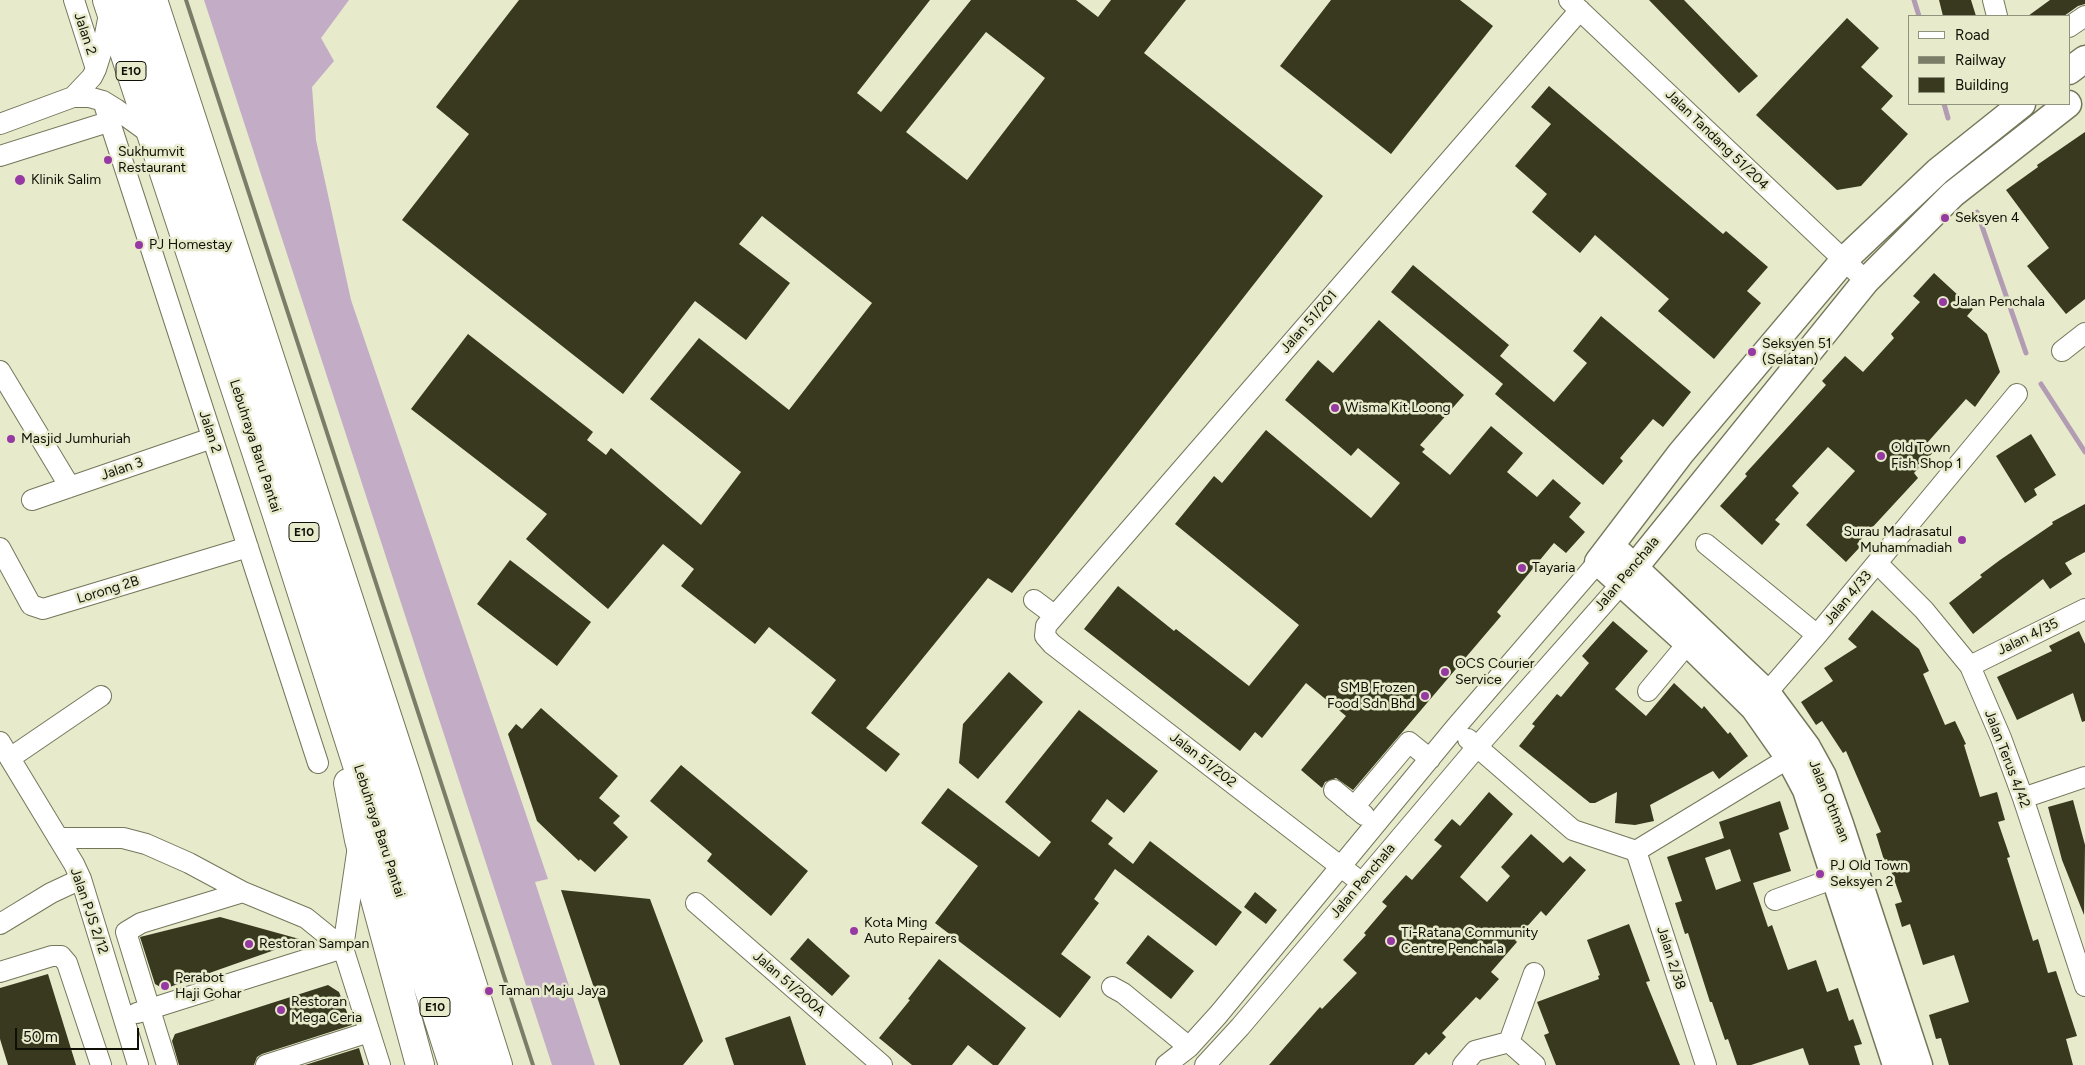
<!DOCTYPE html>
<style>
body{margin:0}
#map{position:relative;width:2085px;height:1065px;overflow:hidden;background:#e7eacb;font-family:Figtree,sans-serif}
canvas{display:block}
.legend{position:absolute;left:1908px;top:15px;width:162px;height:90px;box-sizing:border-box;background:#e7eacb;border:1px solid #91927c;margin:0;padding:6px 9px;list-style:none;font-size:15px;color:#0f0f05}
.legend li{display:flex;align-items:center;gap:10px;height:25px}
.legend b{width:25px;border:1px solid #91927c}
.scale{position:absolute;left:15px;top:1028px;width:124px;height:22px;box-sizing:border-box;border:2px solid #0f0f05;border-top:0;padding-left:6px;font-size:15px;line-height:18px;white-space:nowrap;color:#0f0f05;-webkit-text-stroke:4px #e7eacb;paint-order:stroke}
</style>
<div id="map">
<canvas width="2085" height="1065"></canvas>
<ul class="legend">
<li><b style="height:6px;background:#fff"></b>Road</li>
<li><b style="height:6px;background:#7b7d68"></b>Railway</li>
<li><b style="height:14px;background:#38391f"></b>Building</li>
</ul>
<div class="scale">50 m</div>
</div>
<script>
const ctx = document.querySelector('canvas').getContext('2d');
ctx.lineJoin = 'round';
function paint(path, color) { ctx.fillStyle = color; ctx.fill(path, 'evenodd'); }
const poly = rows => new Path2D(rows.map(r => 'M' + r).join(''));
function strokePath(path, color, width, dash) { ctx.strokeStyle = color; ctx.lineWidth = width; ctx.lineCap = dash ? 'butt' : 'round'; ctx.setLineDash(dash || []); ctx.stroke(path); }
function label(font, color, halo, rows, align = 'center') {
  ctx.font = font + ' Figtree,sans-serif'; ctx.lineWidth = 5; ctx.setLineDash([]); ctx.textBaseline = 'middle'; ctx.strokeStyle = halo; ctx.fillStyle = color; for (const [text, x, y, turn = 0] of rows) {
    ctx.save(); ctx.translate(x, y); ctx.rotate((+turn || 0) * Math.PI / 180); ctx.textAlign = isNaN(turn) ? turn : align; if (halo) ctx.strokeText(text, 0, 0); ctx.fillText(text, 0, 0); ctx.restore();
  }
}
const forest = poly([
 [204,0,349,0,321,38,334,61,312,87,316,140,351,300,548,879,535,882,595,1065,552,1065]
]);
const stream = poly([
 [1914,0,1919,16],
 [1944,104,1948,118],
 [1977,212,2026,353],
 [2041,384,2085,452]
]);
const building = poly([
 [519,0,930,0,857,93,881,112,971,0,1076,0,1098,17,1111,0,1186,0,1144,53,1323,196,1012,593,988,578,866,728,900,754,886,772,811,713,836,680,769,627,755,644,681,586,694,569,663,544,608,609,526,539,547,514,411,409,468,334,593,432,587,440,606,455,611,448,701,525,741,472,650,399,699,338,789,410,872,303,762,216,739,244,790,283,746,340,695,301,623,394,402,220,469,134,436,107],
 [986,32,1045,78,967,180,906,132],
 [1331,0,1460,0,1493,26,1391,154,1280,66],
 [1649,0,1684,0,1758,76,1739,93],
 [1939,0,1971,0,1976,16,1943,16],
 [2050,0,2085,0,2085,4,2078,6,2064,16,2028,16],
 [1847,18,1879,48,1861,67,1893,96,1881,109,1908,134,1861,186,1837,190,1756,115],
 [1549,86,1723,234,1726,231,1768,267,1747,291,1761,303,1714,359,1658,311,1669,299,1595,235,1580,253,1532,212,1547,194,1515,166,1551,124,1531,107],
 [2085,132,2085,299,2066,314,2027,266,2049,248,2006,190,2038,167,2037,165],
 [1413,265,1509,345,1500,356,1554,402,1587,363,1573,351,1601,316,1691,392,1663,427,1653,419,1620,458,1623,461,1603,485,1495,394,1503,384,1391,292],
 [1934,273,1973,309,1967,316,1987,334,2000,372,1975,407,1966,399,1927,443,1935,450,1914,473,1918,478,1857,544,1860,547,1846,562,1806,525,1855,471,1828,447,1792,486,1799,493,1775,520,1780,524,1762,545,1720,506,1747,476,1745,474,1826,385,1822,381,1845,356,1863,372,1894,338,1891,334,1920,302,1913,296],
 [1379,320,1464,395,1420,445,1425,449,1422,452,1450,475,1491,426,1523,453,1507,472,1537,497,1553,479,1581,503,1569,517,1585,532,1566,553,1554,543,1497,612,1501,616,1353,790,1336,778,1325,782,1322,788,1301,770,1346,716,1306,683,1262,738,1255,732,1240,751,1084,629,1118,586,1174,631,1176,629,1249,686,1299,625,1175,524,1214,476,1222,483,1266,430,1371,518,1400,483,1358,448,1351,456,1285,400,1318,360,1333,373],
 [2031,434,2056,475,2034,489,2037,495,2025,503,1996,456],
 [2085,504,2085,552,2065,563,2072,574,2050,589,2043,579,1973,634,1949,603,1982,577,1980,575,2000,560,2053,524,2052,522],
 [510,560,591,622,557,666,477,604],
 [1872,610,1919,649,1929,671,1923,674,1945,725,1955,721,1966,744,1964,745,1980,797,1997,792,2005,820,1998,822,2010,857,2007,858,2022,906,2033,941,2038,939,2048,973,2056,971,2077,1036,2066,1039,2073,1065,1949,1065,1941,1038,1936,1039,1929,1015,1969,1002,1954,955,1923,965,1910,924,1902,927,1895,904,1902,902,1887,859,1884,860,1876,834,1881,832,1846,751,1843,753,1822,721,1816,725,1801,702,1833,681,1824,668,1857,647,1848,639],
 [1613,621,1648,651,1615,689,1646,716,1674,683,1702,709,1704,706,1728,734,1730,732,1748,756,1719,779,1713,771,1650,805,1654,821,1635,825,1615,823,1617,792,1595,803,1590,803,1519,746,1535,726,1532,724,1557,694,1561,697,1589,663,1582,656],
 [2079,631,2085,644,2085,721,2082,722,2073,693,2017,720,1997,677,2052,651,2049,646],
 [1009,672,1043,702,978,779,959,763,963,724],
 [541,708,618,776,599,798,620,816,613,823,628,837,595,872,580,859,579,861,537,821,508,734,516,724,522,729],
 [1079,710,1158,771,1124,813,1107,799,1091,821,1113,838,1108,844,1133,864,1150,841,1242,912,1216,946,1115,869,1094,899,1099,903,1061,954,1091,977,1060,1018,935,923,978,866,921,823,948,788,1039,857,1051,842,1005,802],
 [681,765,808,871,771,916,707,861,712,854,650,801],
 [1489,792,1513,814,1460,877,1487,902,1510,876,1501,867,1531,834,1563,863,1570,856,1586,870,1546,916,1541,911,1515,940,1517,942,1491,972,1499,979,1480,1000,1476,997,1442,1033,1446,1037,1429,1055,1426,1052,1414,1065,1269,1065,1320,1007,1322,1009,1357,973,1343,960,1366,935,1364,933,1387,906,1382,902,1406,875,1412,880,1442,846,1434,840,1452,819,1460,826],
 [2073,800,2085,845,2084,915,2062,860,2048,807],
 [1780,801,1789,829,1779,833,1791,871,1753,883,1768,927,1772,925,1788,970,1816,960,1827,992,1838,988,1849,1021,1853,1019,1862,1044,1854,1046,1860,1065,1809,1065,1803,1048,1751,1065,1737,1065,1728,1039,1725,1040,1712,1002,1710,1002,1688,933,1685,934,1675,903,1682,901,1667,857,1724,838,1719,822],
 [1730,849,1741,881,1716,890,1705,858],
 [561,890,650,899,703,1041,683,1065,620,1065],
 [1255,892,1277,910,1266,924,1244,907],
 [220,917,303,940,164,989,155,984,140,937],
 [1629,924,1650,981,1646,982,1680,1065,1556,1065,1544,1035,1549,1033,1537,1002,1599,979,1598,976,1600,975,1587,940],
 [1148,935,1194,971,1171,999,1126,963],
 [808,938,850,976,832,996,790,959],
 [939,959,1026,1028,998,1065,993,1065,968,1045,952,1065,912,1065,879,1038,910,1000,908,999],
 [48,974,76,1065,8,1065,0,1039,0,988],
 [328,985,339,992,352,1025,262,1054,257,1057,254,1065,179,1065,172,1041,175,1034],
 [790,1016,806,1065,734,1065,725,1038],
 [359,1048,364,1065,305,1065]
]);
const minor = poly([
 [74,0,96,69],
 [1569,0,1866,281],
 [1993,0,1997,16],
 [2069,27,2085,16],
 [73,97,92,77,96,69,102,50,110,9],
 [103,101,318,763],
 [0,124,73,97,89,97,103,101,116,109,152,135],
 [0,156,108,122],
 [2062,351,2085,333],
 [0,371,70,487],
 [32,500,212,438],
 [1706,544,1817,635],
 [0,548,31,605,43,609,248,547],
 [1877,563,1924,610,1970,666,2001,738,2023,798,2085,986],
 [1034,600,1054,615],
 [1970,666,2085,609],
 [1648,691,1688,643],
 [1758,703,1817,635,2017,394],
 [1468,739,1573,830,1636,851,1802,750],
 [0,742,74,864,81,879,138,1065],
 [10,758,101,696],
 [1334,790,1364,815],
 [2023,798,2085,777],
 [1354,807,1409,742,1430,759],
 [58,838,123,838,146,844,189,863,243,892],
 [358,846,343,948,380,1065],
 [1636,851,1706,1065],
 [1362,883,1052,644,1045,636,1046,626,1580,10],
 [1775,900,1835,878],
 [696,903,882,1065],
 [0,924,51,893,81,879],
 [0,972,52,956,61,956,67,963,101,1065],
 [1112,987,1123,993,1189,1047],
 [137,1013,343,948],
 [1509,1042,1534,973],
 [167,1065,126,932,141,923,243,892,306,918,343,948],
 [266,1065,369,1032],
 [1166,1065,1189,1047,1218,1015,1455,728,1598,562],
 [1205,1065,1240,1027,1477,747,1622,583],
 [1463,1065,1475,1051,1509,1042,1535,1065]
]);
const major = poly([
 [2069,71,2085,59],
 [1621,555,1767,693,1807,747,1823,776,1840,824,1919,1065],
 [1622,583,1866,281,1953,194,2068,104],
 [1896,1065,1806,790,1789,758,1754,708,1688,643,1598,562,1681,453,1844,260,1938,171,2022,104]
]);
const highway = poly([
 [107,0,277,515,453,1065],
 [131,0,366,724,475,1065],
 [153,0,406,774,498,1065],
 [348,783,359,840,420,1065]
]);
const rail = poly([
 [186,0,533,1065]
]);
const markers = [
 [108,160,5,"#9739a3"],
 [20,180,6,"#9739a3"],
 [1945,218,5,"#9739a3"],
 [139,245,5,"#9739a3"],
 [1943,302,5,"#9739a3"],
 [1752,352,5,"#9739a3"],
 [1335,408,5,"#9739a3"],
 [11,439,5,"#9739a3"],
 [1881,456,5,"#9739a3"],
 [1962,540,5,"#9739a3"],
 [1522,568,5,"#9739a3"],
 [1445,672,5,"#9739a3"],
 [1425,696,5,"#9739a3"],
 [1820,874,5,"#9739a3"],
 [854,931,5,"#9739a3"],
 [1391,941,5,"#9739a3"],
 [249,944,5,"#9739a3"],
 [165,986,5,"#9739a3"],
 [489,991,5,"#9739a3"],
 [281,1010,5,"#9739a3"]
];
const shields = [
 [131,71,30],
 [304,532,30],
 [435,1007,30]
];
const shieldNames = [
 ["E10",131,71],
 ["E10",304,532],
 ["E10",435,1007]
];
const streetNames = [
 ["Jalan 2",85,34,72],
 ["Jalan Tandang 51/204",1717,140,44],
 ["Jalan 51/201",1309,322,-49],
 ["Jalan 2",210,432,72],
 ["Lebuhraya Baru Pantai",255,446,72],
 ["Jalan 3",122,469,-19],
 ["Jalan Penchala",1627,574,-50],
 ["Lorong 2B",108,590,-17],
 ["Jalan 4/33",1848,598,-50],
 ["Jalan 4/35",2028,637,-26],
 ["Jalan Terus 4/42",2007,759,69],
 ["Jalan 51/202",1203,760,38],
 ["Jalan Othman",1829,801,68],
 ["Lebuhraya Baru Pantai",379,831,72],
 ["Jalan Penchala",1363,881,-50],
 ["Jalan PJS 2/12",89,911,71],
 ["Jalan 2/38",1671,958,72],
 ["Jalan 51/200A",789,984,41]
];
const poiNames = [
 ["Sukhumvit",118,152],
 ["Restaurant",118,168],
 ["Klinik Salim",31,180],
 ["Seksyen 4",1955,218],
 ["PJ Homestay",149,245],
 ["Jalan Penchala",1953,302],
 ["Seksyen 51",1762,344],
 ["(Selatan)",1762,360],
 ["Wisma Kit Loong",1345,408],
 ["Masjid Jumhuriah",21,439],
 ["Old Town",1891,448],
 ["Fish Shop 1",1891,464],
 ["Surau Madrasatul",1952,532,"right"],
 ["Muhammadiah",1952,548,"right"],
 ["Tayaria",1532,568],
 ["OCS Courier",1455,664],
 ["Service",1455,680],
 ["SMB Frozen",1415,688,"right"],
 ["Food Sdn Bhd",1415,704,"right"],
 ["PJ Old Town",1830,866],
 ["Seksyen 2",1830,882],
 ["Kota Ming",864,923],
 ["Auto Repairers",864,939],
 ["Ti-Ratana Community",1401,933],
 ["Centre Penchala",1401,949],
 ["Restoran Sampan",259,944],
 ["Perabot",175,978],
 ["Haji Gohar",175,994],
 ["Taman Maju Jaya",499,991],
 ["Restoran",291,1002],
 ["Mega Ceria",291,1018]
];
paint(forest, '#c3adc6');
strokePath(stream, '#b29cb4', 5);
paint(building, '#38391f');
strokePath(minor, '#75775b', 22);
strokePath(major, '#75775b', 29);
strokePath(highway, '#75775b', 30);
strokePath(minor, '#fff', 20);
strokePath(major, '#fff', 26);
strokePath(highway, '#fff', 28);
strokePath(rail, '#7b7d68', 4);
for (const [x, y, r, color] of markers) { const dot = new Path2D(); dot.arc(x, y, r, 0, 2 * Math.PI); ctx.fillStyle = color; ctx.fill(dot); strokePath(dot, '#e7eacb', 2); }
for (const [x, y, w] of shields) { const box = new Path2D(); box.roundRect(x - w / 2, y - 9.5, w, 19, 4); ctx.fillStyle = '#e7eacb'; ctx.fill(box); strokePath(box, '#0f0f05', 1); }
label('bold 12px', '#0f0f05', null, shieldNames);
label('14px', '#0f0f05', '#e7eacb', streetNames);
label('14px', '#0f0f05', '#e7eacb', poiNames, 'left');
</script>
